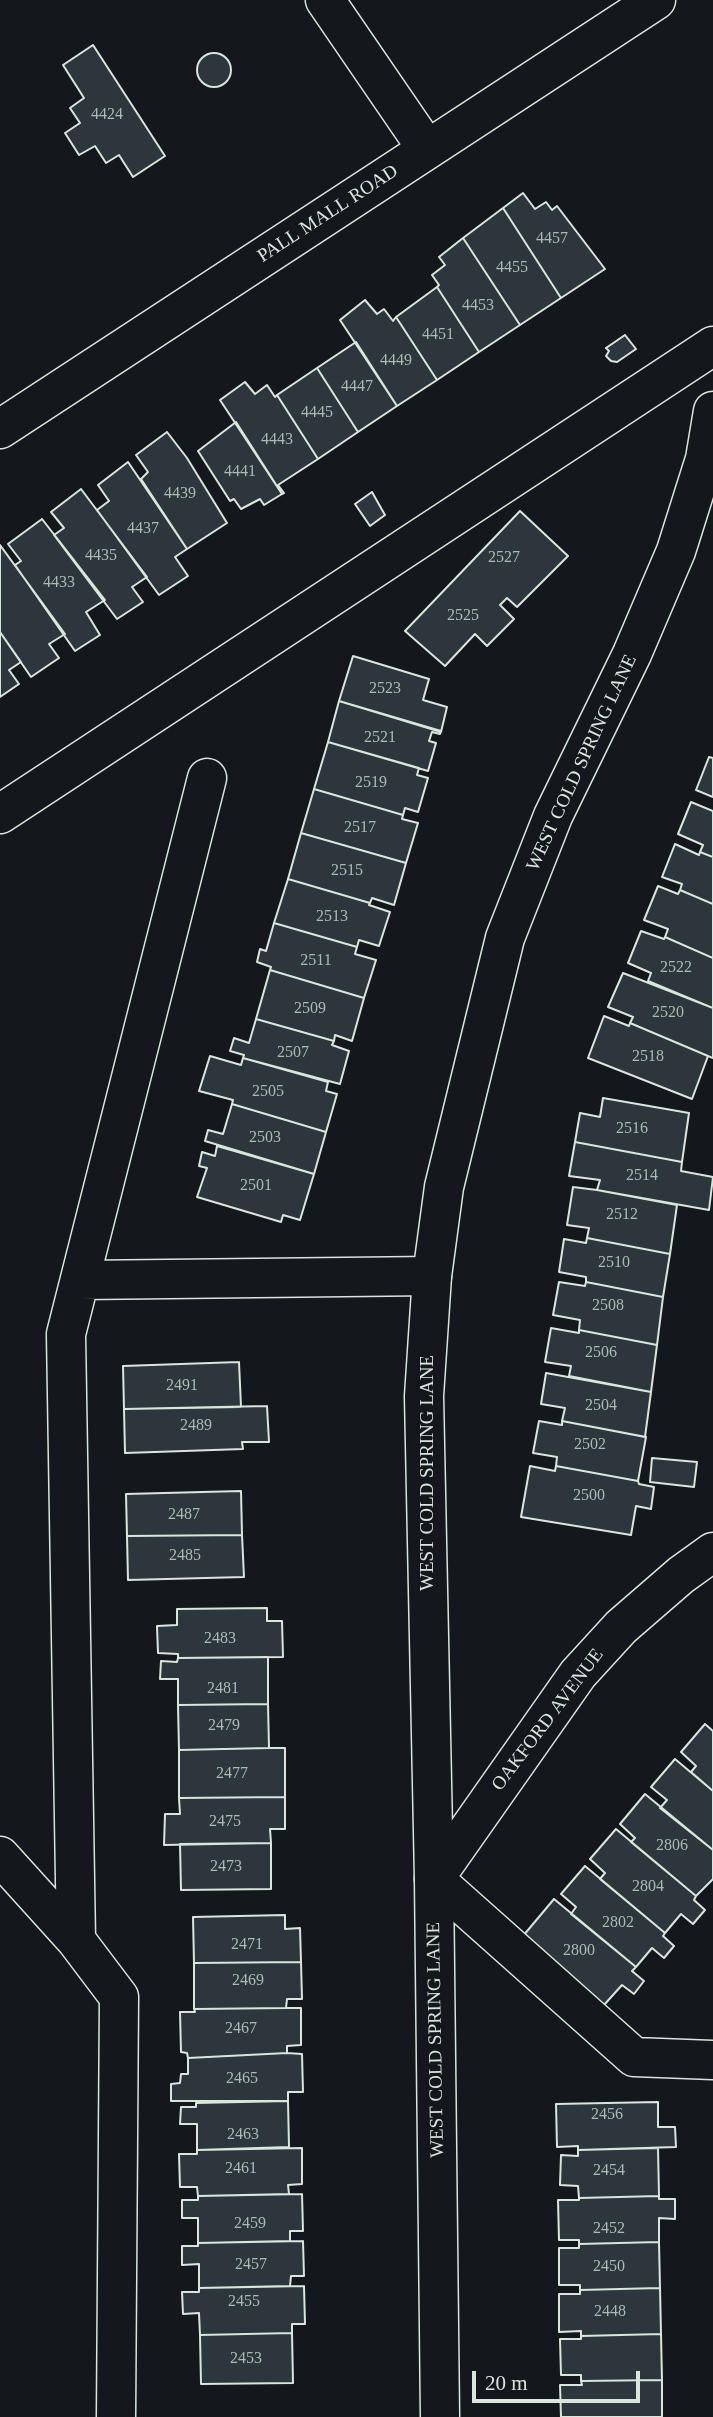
<!DOCTYPE html>
<style>
body{margin:0}
#map{position:relative;width:713px;height:2417px;overflow:hidden;background:#14181c;font-family:"Times New Roman",serif}
canvas{display:block}
.scale{position:absolute;left:472px;top:2371px;width:168px;height:32px;box-sizing:border-box;border:4px solid #d8e6dc;border-top:0;padding-left:9px;font-size:21px;line-height:24px;white-space:nowrap;color:#d8e6dc;-webkit-text-stroke:5px #14181c;paint-order:stroke}
</style>
<div id="map">
<canvas width="713" height="2417"></canvas>
<div class="scale">20 m</div>
</div>
<script>
const ctx = document.querySelector('canvas').getContext('2d');
ctx.lineJoin = 'round';
function paint(path, color) { ctx.fillStyle = color; ctx.fill(path, 'evenodd'); }
const poly = rows => new Path2D(rows.map(r => 'M' + r).join(''));
function strokePath(path, color, width, dash) { ctx.strokeStyle = color; ctx.lineWidth = width; ctx.lineCap = dash ? 'butt' : 'round'; ctx.setLineDash(dash || []); ctx.stroke(path); }
function label(font, color, halo, rows, align = 'center') {
  ctx.font = font + ' "Times New Roman",serif'; ctx.lineWidth = 5; ctx.setLineDash([]); ctx.textBaseline = 'middle'; ctx.strokeStyle = halo; ctx.fillStyle = color; for (const [text, x, y, turn = 0] of rows) {
    ctx.save(); ctx.translate(x, y); ctx.rotate((+turn || 0) * Math.PI / 180); ctx.textAlign = isNaN(turn) ? turn : align; if (halo) ctx.strokeText(text, 0, 0); ctx.fillText(text, 0, 0); ctx.restore();
  }
}
const building = poly([
 [93,45,165,156,133,177,119,155,106,163,95,146,79,155,65,133,80,123,70,108,84,98,63,65,93,45],
 '197 70a17 17 0 1 1 34 0a17 17 0 1 1-34 0Z',
 [523,193,535,209,546,202,552,210,557,206,605,269,561,298,503,208,523,193],
 [503,208,561,298,520,325,463,238,503,208],
 [463,238,520,325,479,352,437,287,439,285,432,275,445,265,439,257,463,238],
 [437,287,479,352,437,380,396,317,437,287],
 [365,300,377,314,384,309,393,321,396,317,437,380,397,406,340,320,365,300],
 [625,335,636,349,617,362,611,361,606,356,609,351,606,348,625,335],
 [356,342,397,406,358,432,317,368,356,342],
 [317,368,358,432,318,459,277,395,317,368],
 [245,382,255,394,267,385,275,397,277,395,318,459,278,485,284,493,282,494,220,400,245,382],
 [236,422,282,494,264,505,260,499,241,509,234,499,230,501,198,451,236,422],
 [167,432,187,458,227,523,187,549,141,479,148,472,136,455,167,432],
 [128,462,187,549,175,557,188,576,159,595,97,510,109,501,98,485,128,462],
 [81,489,147,577,132,587,143,602,117,619,54,535,64,528,51,512,81,489],
 [372,492,385,515,370,526,355,504,372,492],
 [520,511,568,556,517,607,507,598,500,605,514,619,487,646,475,634,445,666,405,631,520,511],
 [42,519,105,600,86,612,100,635,75,651,15,565,21,561,8,544,42,519],
 [0,545,65,634,49,644,59,658,31,677,0,632,0,545],
 [0,632,21,662,9,670,19,684,0,697,0,632],
 [353,656,429,679,423,700,447,707,441,732,339,701,353,656],
 [339,701,441,731,440,734,432,732,429,741,436,743,428,771,328,742,339,701],
 [328,742,419,768,417,775,428,778,418,812,405,808,403,815,314,789,328,742],
 [709,757,713,758,713,797,696,790,709,757],
 [314,789,403,815,402,819,418,823,406,863,301,833,314,789],
 [691,802,713,811,713,857,700,852,703,845,678,834,691,802],
 [301,833,406,863,394,905,372,898,370,903,288,879,301,833],
 [675,844,699,855,700,852,713,857,713,904,680,890,682,884,662,877,675,844],
 [288,879,370,903,369,905,390,912,379,946,359,940,357,947,274,923,288,879],
 [658,886,678,894,680,890,713,904,713,958,665,937,668,929,644,920,658,886],
 [274,923,357,947,355,954,376,960,364,998,270,970,271,967,257,962,260,949,266,951,274,923],
 [641,931,664,939,665,937,713,958,713,1008,648,981,651,973,628,963,641,931],
 [270,970,364,998,352,1041,335,1035,334,1041,256,1019,270,970],
 [623,973,713,1008,713,1058,630,1023,633,1017,608,1007,623,973],
 [604,1016,629,1026,630,1023,708,1056,692,1099,588,1058,604,1016],
 [256,1019,334,1041,332,1045,349,1051,340,1084,243,1058,244,1055,230,1051,234,1038,249,1043,256,1019],
 [210,1056,241,1065,243,1058,328,1082,326,1091,337,1094,326,1132,232,1104,233,1100,199,1091,210,1056],
 [603,1098,689,1113,682,1162,575,1142,580,1113,600,1117,603,1098],
 [232,1104,326,1132,314,1174,205,1141,208,1130,223,1134,232,1104],
 [575,1142,682,1162,681,1171,713,1177,709,1210,597,1190,600,1180,569,1176,575,1142],
 [217,1146,314,1174,300,1220,283,1215,281,1222,197,1197,207,1168,199,1166,202,1152,215,1156,217,1146],
 [573,1187,597,1190,677,1205,670,1254,587,1238,589,1228,567,1225,573,1187],
 [587,1238,670,1254,663,1297,586,1282,586,1277,559,1272,564,1239,586,1243,587,1238],
 [559,1282,585,1286,586,1282,663,1297,657,1345,579,1330,580,1320,553,1315,559,1282],
 [551,1328,579,1333,579,1330,657,1345,651,1392,569,1376,571,1366,545,1362,551,1328],
 [239,1362,241,1407,124,1409,123,1366,239,1362],
 [546,1373,651,1392,645,1437,562,1421,565,1408,541,1404,546,1373],
 [267,1406,269,1442,242,1442,243,1449,125,1453,124,1409,267,1406],
 [539,1421,562,1425,562,1421,646,1437,638,1481,556,1466,557,1457,533,1453,539,1421],
 [652,1458,697,1462,694,1487,650,1482,652,1458],
 [530,1466,555,1471,556,1466,638,1481,639,1484,654,1487,651,1509,636,1506,631,1535,521,1517,530,1466],
 [241,1491,242,1535,127,1536,126,1494,241,1491],
 [242,1535,244,1577,128,1580,127,1536,242,1535],
 [267,1608,267,1621,282,1621,283,1657,178,1658,178,1654,158,1653,157,1626,177,1625,177,1609,267,1608],
 [268,1657,268,1704,178,1705,178,1679,160,1679,161,1661,177,1662,178,1658,268,1657],
 [268,1704,269,1748,179,1750,178,1705,268,1704],
 [705,1724,713,1731,713,1791,691,1772,696,1766,681,1752,705,1724],
 [269,1748,285,1748,285,1797,179,1798,179,1750,269,1748],
 [675,1759,713,1791,713,1850,660,1808,667,1800,651,1787,675,1759],
 [645,1794,713,1850,713,1879,696,1896,631,1842,635,1838,620,1824,645,1794],
 [285,1797,285,1829,270,1829,271,1843,164,1845,165,1814,180,1814,179,1798,285,1797],
 [616,1829,696,1896,694,1900,705,1910,693,1924,681,1914,665,1933,600,1879,605,1873,590,1859,616,1829],
 [271,1843,271,1889,181,1890,180,1844,271,1843],
 [585,1866,665,1933,663,1936,674,1946,664,1958,652,1948,636,1967,571,1914,576,1907,561,1894,585,1866],
 [554,1899,636,1967,632,1971,644,1981,634,1994,622,1985,604,2005,523,1936,554,1899],
 [285,1915,285,1929,300,1928,301,1962,194,1963,193,1917,285,1915],
 [301,1962,302,1999,287,1999,286,2008,194,2009,194,1963,301,1962],
 [286,2008,301,2008,301,2045,287,2046,287,2053,188,2058,187,2053,181,2052,180,2012,195,2012,194,2009,286,2008],
 [287,2053,302,2054,303,2092,288,2092,288,2101,171,2101,171,2084,180,2083,181,2074,188,2074,188,2058,287,2053],
 [288,2101,289,2147,197,2150,197,2124,180,2124,181,2107,196,2107,196,2103,288,2101],
 [658,2102,658,2127,675,2127,676,2147,578,2150,578,2146,557,2147,556,2104,658,2102],
 [302,2148,302,2184,288,2185,289,2194,198,2196,197,2187,180,2187,179,2154,197,2154,197,2150,302,2148],
 [658,2148,659,2196,579,2198,578,2186,560,2185,561,2155,578,2156,578,2150,658,2148],
 [302,2194,303,2231,290,2231,290,2241,198,2243,198,2218,182,2218,182,2200,198,2200,198,2196,302,2194],
 [659,2196,659,2199,675,2199,675,2219,659,2218,659,2242,579,2244,579,2240,559,2240,558,2200,579,2200,579,2198,659,2196],
 [303,2241,304,2276,291,2276,290,2286,199,2288,199,2264,182,2265,182,2246,198,2246,198,2243,303,2241],
 [659,2242,660,2288,580,2290,580,2285,559,2285,559,2248,579,2248,579,2244,659,2242],
 [304,2286,305,2324,292,2324,292,2333,200,2335,199,2313,183,2314,182,2292,199,2292,199,2288,304,2286],
 [660,2288,661,2334,581,2336,581,2331,559,2332,559,2294,580,2294,580,2290,660,2288],
 [292,2333,293,2383,201,2384,200,2335,292,2333],
 [661,2334,662,2380,581,2381,581,2375,561,2375,560,2339,581,2339,581,2336,661,2334],
 [662,2380,662,2417,561,2417,560,2385,582,2385,581,2381,662,2380]
]);
const minor = poly([
 [325,0,427,149],
 [0,429,656,0],
 [0,814,713,346],
 [81,1280,432,1276],
 [713,1552,681,1575,621,1627,578,1674,434,1879,634,2057,713,2060],
 [0,1856,76,1940],
 [116,2417,119,1997,76,1940,66,1334,207,778]
]);
const major = poly([
 [440,2417,434,1879,424,1396,432,1276,444,1187,505,938,553,816,632,654,676,551,705,459,713,411]
]);
const numberNames = [
 ["4424",107,115],
 ["4457",552,239],
 ["4455",512,268],
 ["4453",478,306],
 ["4451",438,335],
 ["4449",396,361],
 ["4447",357,387],
 ["4445",317,413],
 ["4443",277,440],
 ["4441",240,472],
 ["4439",180,494],
 ["4437",143,529],
 ["4435",101,556],
 ["2527",504,558],
 ["4433",59,583],
 ["2525",463,616],
 ["2523",385,689],
 ["2521",380,738],
 ["2519",371,783],
 ["2517",360,828],
 ["2515",347,871],
 ["2513",332,917],
 ["2511",316,961],
 ["2522",676,968],
 ["2509",310,1009],
 ["2520",668,1013],
 ["2507",293,1053],
 ["2518",648,1057],
 ["2505",268,1092],
 ["2516",632,1129],
 ["2503",265,1138],
 ["2514",642,1176],
 ["2501",256,1186],
 ["2512",622,1215],
 ["2510",614,1263],
 ["2508",608,1306],
 ["2506",601,1353],
 ["2491",182,1386],
 ["2504",601,1406],
 ["2489",196,1426],
 ["2502",590,1445],
 ["2500",589,1496],
 ["2487",184,1515],
 ["2485",185,1556],
 ["2483",220,1639],
 ["2481",223,1689],
 ["2479",224,1726],
 ["2477",232,1774],
 ["2475",225,1822],
 ["2806",672,1846],
 ["2473",226,1867],
 ["2804",648,1887],
 ["2802",618,1923],
 ["2471",247,1945],
 ["2800",579,1951],
 ["2469",248,1981],
 ["2467",241,2029],
 ["2465",242,2079],
 ["2456",607,2115],
 ["2463",243,2135],
 ["2461",241,2169],
 ["2454",609,2171],
 ["2459",250,2224],
 ["2452",609,2229],
 ["2457",251,2265],
 ["2450",609,2267],
 ["2455",244,2302],
 ["2448",610,2312],
 ["2453",246,2359]
];
const streetNames = [
 ["PALL MALL ROAD",328,214,-33],
 ["WEST COLD SPRING LANE",582,763,-65],
 ["WEST COLD SPRING LANE",428,1473,-90],
 ["OAKFORD AVENUE",548,1720,-53],
 ["WEST COLD SPRING LANE",436,2040,-91]
];
paint(building, '#2c363c');
strokePath(building, '#d8e6dc', 2);
strokePath(minor, '#d8e6dc', 41);
strokePath(major, '#d8e6dc', 41);
strokePath(minor, '#14181c', 38);
strokePath(major, '#14181c', 38);
label('16px', '#adbab4', null, numberNames);
label('19px', '#d8e6dc', '#14181c', streetNames);
</script>
